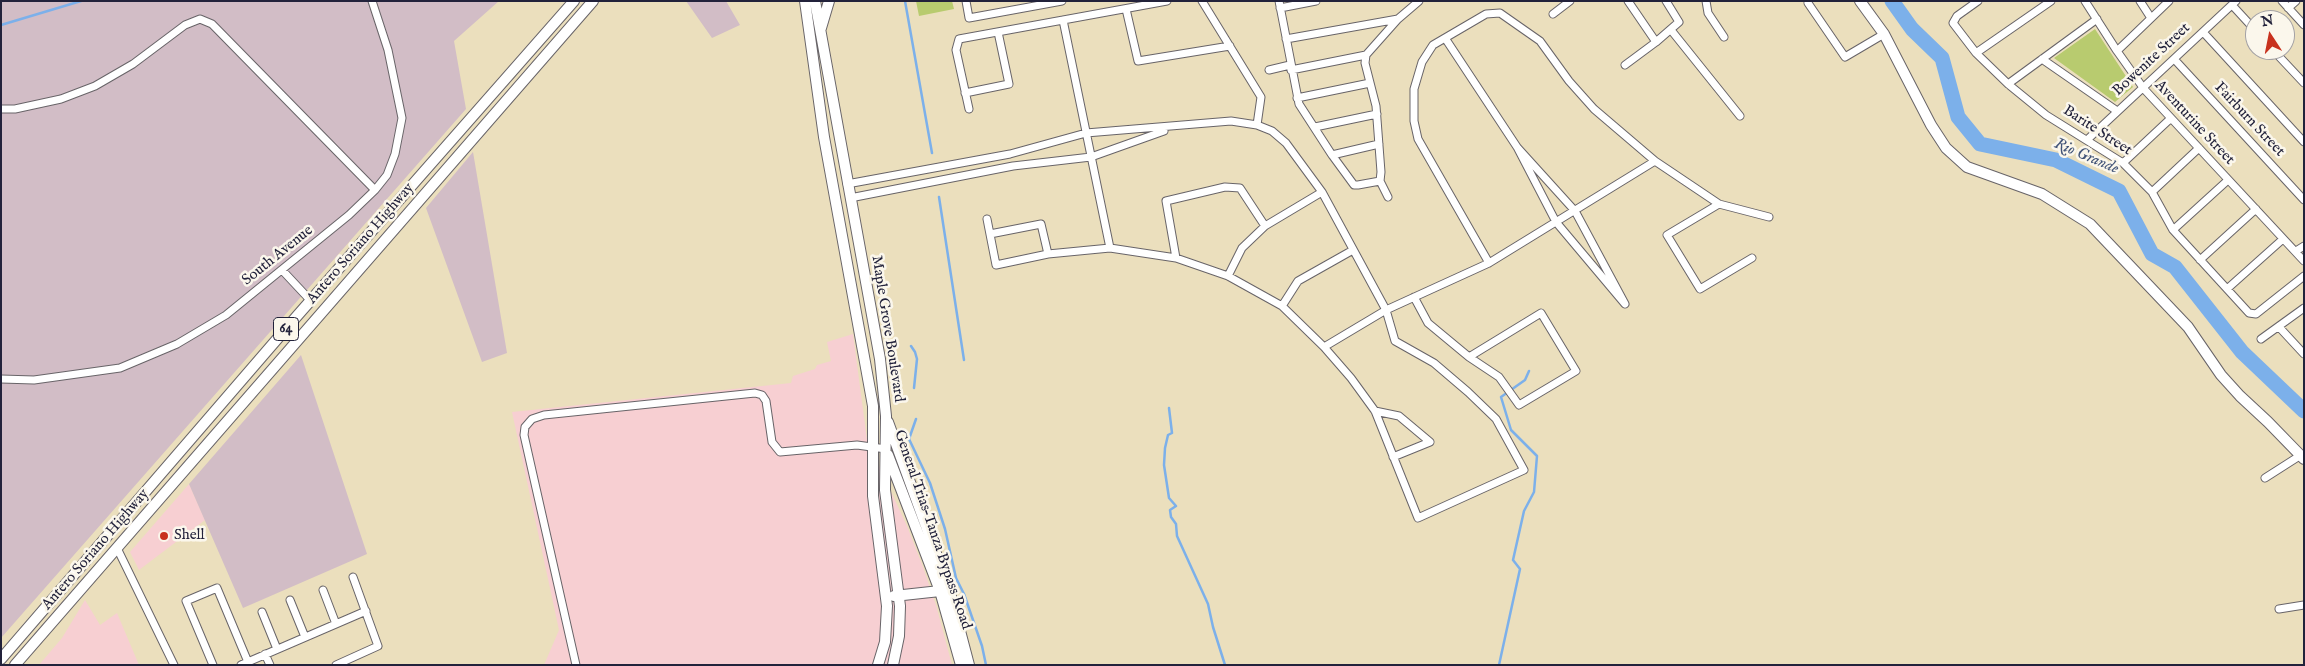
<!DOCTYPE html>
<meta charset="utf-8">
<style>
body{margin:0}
#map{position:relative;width:2305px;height:666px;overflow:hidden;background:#ebdfbd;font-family:"IM FELL English",serif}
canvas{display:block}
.frame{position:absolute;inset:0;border:2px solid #22223b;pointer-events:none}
.north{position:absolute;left:2245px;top:10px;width:50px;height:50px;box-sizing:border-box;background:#fbf7ec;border:1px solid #a4a2a5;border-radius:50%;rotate:349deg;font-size:14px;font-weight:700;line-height:20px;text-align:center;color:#22223b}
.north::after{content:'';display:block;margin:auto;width:18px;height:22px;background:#c8321e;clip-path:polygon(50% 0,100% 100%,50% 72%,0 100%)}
</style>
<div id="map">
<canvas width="2305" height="666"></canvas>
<div class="frame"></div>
<div class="north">N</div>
</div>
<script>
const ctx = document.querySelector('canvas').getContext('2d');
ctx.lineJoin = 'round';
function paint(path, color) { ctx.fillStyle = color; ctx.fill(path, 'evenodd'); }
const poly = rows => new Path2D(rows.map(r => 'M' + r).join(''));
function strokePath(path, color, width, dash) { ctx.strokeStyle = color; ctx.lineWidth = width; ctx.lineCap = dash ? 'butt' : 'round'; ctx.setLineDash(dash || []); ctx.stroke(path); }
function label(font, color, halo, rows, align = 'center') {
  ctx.font = font + ' "IM FELL English",serif'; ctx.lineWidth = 5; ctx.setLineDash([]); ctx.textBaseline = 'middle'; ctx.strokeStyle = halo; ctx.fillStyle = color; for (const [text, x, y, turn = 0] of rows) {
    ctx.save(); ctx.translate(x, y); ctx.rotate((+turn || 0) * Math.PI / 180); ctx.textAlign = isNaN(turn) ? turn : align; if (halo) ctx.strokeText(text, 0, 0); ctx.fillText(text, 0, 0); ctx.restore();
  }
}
const built = poly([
 [853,334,867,440,907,526,923,567,936,605,952,665,544,665,559,630,512,412,791,383,793,376,815,369,817,365,831,361,827,342],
 [189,484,205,520,139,570,130,552],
 [85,600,100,625,117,613,139,665,39,665,62,638]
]);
const industrial = poly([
 [1,1,499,1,454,41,466,109,1,638],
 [686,1,726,1,740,25,712,38],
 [473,152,507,353,482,362,426,208],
 [301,355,367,554,243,608,189,484]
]);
const green = poly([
 [916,1,952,1,954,9,919,16],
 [2095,29,2133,87,2115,102,2054,58]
]);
const stream = poly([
 [905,1,932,153],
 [1,25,81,1],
 [939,197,964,360],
 [911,346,915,352,917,359,914,388],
 [1169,408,1172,433,1168,435,1165,448,1164,465,1169,498,1176,506,1170,510,1171,517,1176,524,1177,536,1208,604,1213,627,1225,665],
 [916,419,909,439,930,483,945,529,956,578,964,594,982,646,986,665],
 [1499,665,1520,569,1513,560,1524,511,1534,492,1537,456,1511,430,1501,397,1525,380,1529,371]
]);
const river = poly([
 [1892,1,1912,29,1942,58,1958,117,1980,144,2056,160,2119,191,2152,254,2175,267,2242,352,2304,411]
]);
const street = poly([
 [966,1,969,18,1062,1],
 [1202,1,1261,97,1257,125],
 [1279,1,1299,104,1332,155,1354,185,1358,185,1380,181,1381,172,1376,106,1365,63,1366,55,1398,19,1419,1],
 [1628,1,1656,42,1679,22,1666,1],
 [1706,1,1708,13,1724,37],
 [1978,1,1957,16,1953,23,1976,53,2008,84,2046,115,2123,163,2152,192,2173,230,2249,313,2256,314,2304,276],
 [2085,1,2117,51,2144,89,2304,261],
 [2140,1,2151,18],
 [2282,1,2304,25],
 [1808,3,1845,57,1884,34],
 [2232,5,2255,30],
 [1280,8,1316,1],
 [2288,8,2296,1],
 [1126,9,1138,61,1230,46],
 [1553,14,1570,1],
 [1063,20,1110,248],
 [1671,30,1740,116],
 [2203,32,2304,142],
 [1445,38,1517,147,1556,222,1625,304,1575,211,1517,147],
 [1286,39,1398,19],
 [2273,50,2304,83],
 [2117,51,2169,1],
 [1976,53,2051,1],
 [2042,59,2117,111],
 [2175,60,2304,200],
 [1625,65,1656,42],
 [1269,70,1290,65],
 [1291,70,1366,55],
 [2008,84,2097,19],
 [965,93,1009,84,998,32],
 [1297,98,1370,83],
 [1,109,15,109,61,99,95,86,133,64,185,25,200,19,212,24,375,190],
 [969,109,956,50,959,39,1167,1],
 [1315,127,1377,114],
 [2088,139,2236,1],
 [1332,155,1379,144],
 [2123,163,2170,119],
 [1380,181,1388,197],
 [847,184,1010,154,1086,133,1231,121,1257,125,1272,131,1286,143,1322,192,1386,310,1395,341,1434,363,1468,392,1496,419,1524,470,1418,518,1375,411,1351,378,1324,347,1282,306,1228,276,1176,258,1110,248,1048,254,996,265,987,219],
 [2152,192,2199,148],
 [850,198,1013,166,1091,157,1164,131],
 [1719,204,1667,235,1700,289,1752,258],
 [2173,230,2228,180],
 [990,234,1041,224,1048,254],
 [2296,251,2304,246],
 [1176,258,1166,201,1225,187,1240,188,1265,226],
 [2200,260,2256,209],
 [1489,263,1418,139,1414,121,1414,89,1422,62,1433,45,1486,14,1500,13,1540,41,1569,81,1594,109,1655,161,1719,204,1769,217],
 [282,270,311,301],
 [1228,276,1242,248,1265,226,1322,192],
 [2227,289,2283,239],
 [1414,297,1428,323,1469,357,1499,377,1519,405,1576,371,1541,313,1469,357],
 [1282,306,1298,281,1353,250],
 [2279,327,2304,354],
 [2261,339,2304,308],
 [1324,347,1386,310,1489,263,1655,161],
 [1,379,34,380,120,368,177,344,226,315,349,215,375,190,387,175,395,154,402,118,388,50,372,1],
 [1375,411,1399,416,1430,442,1393,457],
 [2265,478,2301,455],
 [117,548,174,665],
 [323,590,336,624],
 [290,600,305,637],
 [2279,609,2304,605],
 [262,612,277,649],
 [265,654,270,665],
 [213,665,186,601,217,588,248,662],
 [241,665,366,611],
 [336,665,378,646,353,577],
 [576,665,524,435,525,427,532,419,544,415,755,393,762,395,766,401,772,442,780,452,857,445,886,449]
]);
const secondary = poly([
 [805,1,824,137,873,406,873,496,887,606,885,642,878,665],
 [815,1,880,359,886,416,885,490,900,606,899,636,893,665],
 [1860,1,1884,34,1931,125,1946,148,1967,167,2042,194,2090,224,2188,327,2221,375,2240,396,2268,422,2304,459],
 [821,28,829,1],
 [888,422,949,589,969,665],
 [888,455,940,591,961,665],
 [894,596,940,591]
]);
const primary = poly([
 [1,659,297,316,574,1],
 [15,665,593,1]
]);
const markers = [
 [164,536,5,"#c8321e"]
];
const shields = [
 [286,329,25]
];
const shieldNames = [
 ["64",286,329]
];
const streetNames = [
 ["Bowenite Street",2152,60,-43],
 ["Fairburn Street",2249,120,47],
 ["Aventurine Street",2194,123,47],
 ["Barite Street",2097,131,33],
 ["Antero Soriano Highway",361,244,-49],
 ["South Avenue",278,256,-39],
 ["Maple Grove Boulevard",887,329,81],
 ["General Trias–Tanza Bypass Road",932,530,71],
 ["Antero Soriano Highway",96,550,-49]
];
const poiNames = [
 ["Shell",174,536]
];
const waterNames = [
 ["Rio Grande",2086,157,23]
];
paint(built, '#f7cfd2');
paint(industrial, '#d2bdc6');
paint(green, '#b8cb6f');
strokePath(stream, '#7cb0ea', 2.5);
strokePath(river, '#7cb0ea', 15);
strokePath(street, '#686468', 9);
strokePath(secondary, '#686468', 12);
strokePath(primary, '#686468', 12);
strokePath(street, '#fff', 7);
strokePath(secondary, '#fff', 10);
strokePath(primary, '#fff', 10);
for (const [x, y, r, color] of markers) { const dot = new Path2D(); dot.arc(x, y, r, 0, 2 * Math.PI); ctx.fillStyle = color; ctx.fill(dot); strokePath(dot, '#fbf7ec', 2); }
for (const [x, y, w] of shields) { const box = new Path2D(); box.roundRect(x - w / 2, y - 11.5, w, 23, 4); ctx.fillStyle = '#fbf7ec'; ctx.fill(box); strokePath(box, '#22223b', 1); }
label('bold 14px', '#22223b', null, shieldNames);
label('15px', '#22223b', '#fbf7ec', streetNames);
label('15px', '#22223b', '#fbf7ec', poiNames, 'left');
label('italic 16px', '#425478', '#fbf7ec', waterNames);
</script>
